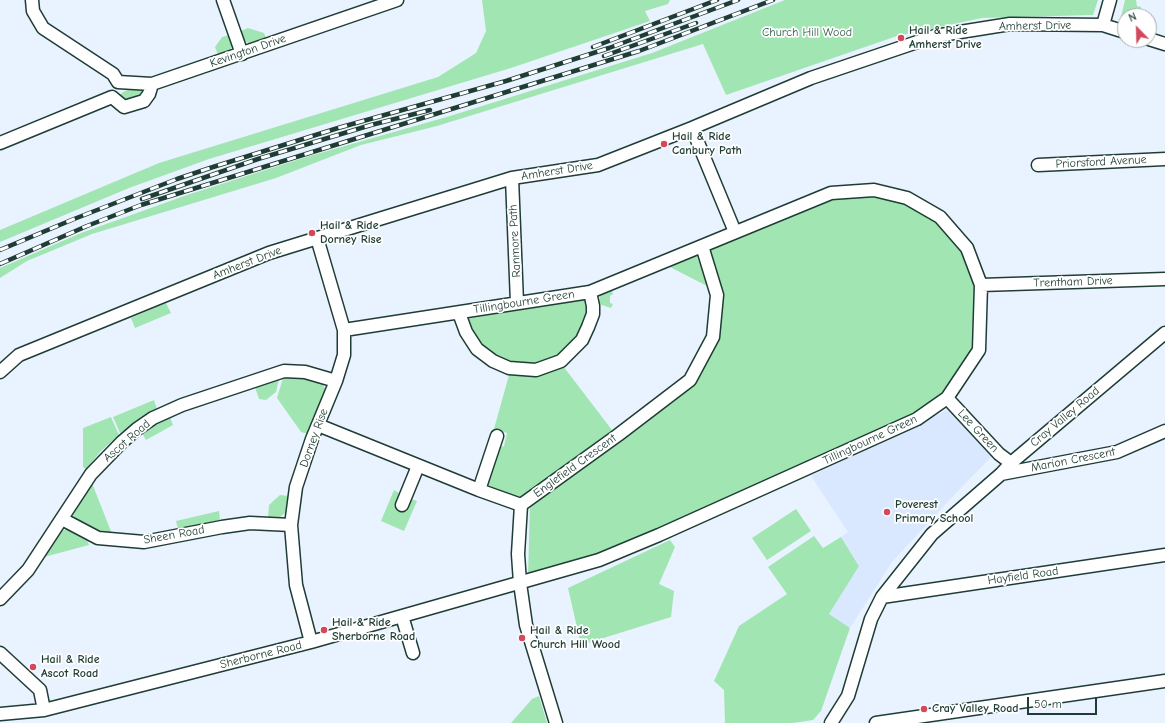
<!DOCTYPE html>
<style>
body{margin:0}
#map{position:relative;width:1165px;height:723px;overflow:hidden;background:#e9f2ff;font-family:"Comic Neue",sans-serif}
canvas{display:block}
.north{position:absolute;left:1117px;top:8px;width:40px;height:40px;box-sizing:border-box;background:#fff;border:1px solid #a5b1ae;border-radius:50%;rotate:337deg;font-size:11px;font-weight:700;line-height:16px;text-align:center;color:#1f3d34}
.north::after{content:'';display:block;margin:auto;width:14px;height:18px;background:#d1495b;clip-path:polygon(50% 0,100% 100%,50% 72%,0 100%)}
.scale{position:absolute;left:1027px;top:697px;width:70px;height:18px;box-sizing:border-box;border:2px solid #1f3d34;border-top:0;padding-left:5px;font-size:12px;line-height:14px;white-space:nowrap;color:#1f3d34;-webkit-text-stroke:3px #fff;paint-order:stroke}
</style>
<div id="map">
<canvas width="1165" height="723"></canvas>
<div class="north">N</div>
<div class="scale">50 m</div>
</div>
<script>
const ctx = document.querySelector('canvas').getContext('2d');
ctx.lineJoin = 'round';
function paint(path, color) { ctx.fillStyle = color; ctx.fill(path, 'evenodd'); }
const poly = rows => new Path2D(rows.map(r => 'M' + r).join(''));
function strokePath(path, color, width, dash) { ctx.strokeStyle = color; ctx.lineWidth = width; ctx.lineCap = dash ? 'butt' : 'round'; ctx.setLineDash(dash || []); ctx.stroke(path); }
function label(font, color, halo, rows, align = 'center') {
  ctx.font = font + ' "Comic Neue",sans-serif'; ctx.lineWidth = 3.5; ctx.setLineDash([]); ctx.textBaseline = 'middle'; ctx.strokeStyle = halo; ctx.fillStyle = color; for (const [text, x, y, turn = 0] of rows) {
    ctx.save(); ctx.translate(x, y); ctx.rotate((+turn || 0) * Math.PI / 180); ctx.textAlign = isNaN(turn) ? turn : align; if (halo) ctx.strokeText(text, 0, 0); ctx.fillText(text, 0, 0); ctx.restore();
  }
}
const built = poly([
 [951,408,994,454,957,492,892,562,850,628,828,615,859,565,841,537,848,532,811,476]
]);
const green = poly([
 [482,0,670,0,668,4,645,11,650,21,511,68,209,159,129,188,0,242,0,230,159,163,438,77,476,53,486,31],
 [785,0,1098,0,1093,15,982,18,897,36,726,95,703,44,437,126,361,145,276,178,92,234,27,261,0,278,0,268,81,233,187,195,306,157,450,116,652,53],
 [1125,0,1136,0,1137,6,1141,7,1139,16,1125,16,1125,22,1120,21],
 [248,28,264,33,266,38,250,44,245,41,241,31],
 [229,35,232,46,230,51,218,55,215,47,222,37],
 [137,86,143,87,145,93,142,98,127,103,119,96,123,92],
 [882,195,908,203,938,221,962,249,978,292,974,348,953,385,922,412,644,538,576,563,528,577,530,503,695,380,716,340,708,246,830,197],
 [696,255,709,287,668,266],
 [611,288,613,294,610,296,610,303,613,304,611,308,599,304,600,293],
 [586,299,589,311,581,333,566,350,551,360,534,365,519,365,502,360,478,343,466,319],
 [166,303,171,313,135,328,131,318],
 [563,366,612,430,520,498,485,484,495,449,504,446,507,433,494,429,509,375,532,376,549,373],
 [304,377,323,383,325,389,308,434,301,432,277,398,283,378],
 [279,379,276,392,266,400,259,399,255,387],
 [154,400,157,409,139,420,120,433,113,417],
 [111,417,119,435,101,451,86,469,83,467,83,428],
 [170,417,173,425,146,440,142,433],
 [92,483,112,534,92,528,74,519,73,513],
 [394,490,399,493,394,506,406,511,411,499,417,501,404,531,381,521],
 [280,495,288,496,285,513,280,517,268,517,269,505],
 [796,509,811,531,767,560,752,538],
 [219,511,220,520,178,529,176,521],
 [67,529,87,540,89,545,44,557,61,531],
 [814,536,823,548,841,537,859,566,829,614,850,628,821,711,813,720,793,723,725,723,724,690,714,681,739,626,787,594,768,567],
 [670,540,675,547,659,584,674,591,671,617,581,645,568,588],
 [539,696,547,723,511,723,532,699]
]);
const minor = poly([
 [32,0,33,11,43,28,113,74,118,82,152,84],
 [223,0,242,54],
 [1103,25,1110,0],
 [1149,39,1165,44],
 [692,128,735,232],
 [0,143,112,97,124,107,144,101,149,94,152,84,397,0],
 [1038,165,1165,159],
 [512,178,517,303],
 [981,285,1165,279],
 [459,313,466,332,477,349,493,361,509,368,536,370,561,361,582,340,588,327,593,314,593,306,590,292],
 [0,372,19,355,269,253,512,178,598,165,692,128,811,78,935,36,1010,24,1103,25,1125,32],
 [947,398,999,454,1011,463],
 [318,425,479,490,521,505,618,435,690,380,713,337,717,295,702,246],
 [1001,474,1117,452,1165,431],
 [479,490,497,436],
 [402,505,418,466],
 [521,505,518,554,520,583,526,625,556,723],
 [62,519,98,538,144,542,222,527,250,523,291,525],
 [882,597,1165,555],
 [0,599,28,570,91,474,122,442,137,429,153,418,182,405,284,371,305,372,336,381],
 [402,616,413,653],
 [311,642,296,585,291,525,296,487,312,439,336,381,344,355,344,330,317,238],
 [0,653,40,690,44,710],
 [0,714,44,710,311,642,599,560,659,535,917,419,947,398,979,350,981,285,967,248,940,217,907,198,874,190,831,193,590,292,344,330],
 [831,723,848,696,871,619,882,597,932,534,1001,474,1011,463,1165,333],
 [876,723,1165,681]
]);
const rail = poly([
 [593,47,717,0],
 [604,56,696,23],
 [142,199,258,159,371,125,430,110],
 [0,250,74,219,177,179,213,167,338,128,506,81,609,48,738,0],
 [0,264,87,226,141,205,639,51,773,0]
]);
const markers = [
 [901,38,4,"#d1495b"],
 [664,144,4,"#d1495b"],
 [312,233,4,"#d1495b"],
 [887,512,4,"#d1495b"],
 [324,630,4,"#d1495b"],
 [522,638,4,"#d1495b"],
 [33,667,4,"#d1495b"],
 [924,709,4,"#d1495b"]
];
const streetNames = [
 ["Amherst Drive",1035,26,-1],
 ["Kevington Drive",248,51,-19],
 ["Priorsford Avenue",1101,162,-3],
 ["Amherst Drive",557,171,-9],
 ["Ranmore Path",515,241,-93],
 ["Amherst Drive",247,263,-21],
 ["Trentham Drive",1073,282,-2],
 ["Tillingbourne Green",524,302,-9],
 ["Cray Valley Road",1065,417,-40],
 ["Lee Green",978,431,47],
 ["Dorney Rise",314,438,-70],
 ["Tillingbourne Green",870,440,-25],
 ["Ascot Road",127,441,-41],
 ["Marion Crescent",1073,460,-11],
 ["Englefield Crescent",575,466,-36],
 ["Sheen Road",174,535,-10],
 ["Hayfield Road",1023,576,-8],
 ["Sherborne Road",261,655,-14]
];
const poiNames = [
 ["Hail & Ride",909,31],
 ["Amherst Drive",909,45],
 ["Hail & Ride",672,137],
 ["Canbury Path",672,151],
 ["Hail & Ride",320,226],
 ["Dorney Rise",320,240],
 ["Poverest",895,505],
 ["Primary School",895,519],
 ["Hail & Ride",332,623],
 ["Sherborne Road",332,637],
 ["Hail & Ride",530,631],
 ["Church Hill Wood",530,645],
 ["Hail & Ride",41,660],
 ["Ascot Road",41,674],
 ["Cray Valley Road",932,709]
];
const parkNames = [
 ["Church Hill Wood",807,33]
];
paint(built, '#dae8ff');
paint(green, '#a1e6b2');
strokePath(minor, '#1f3d34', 15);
strokePath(minor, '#fff', 12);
strokePath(rail, '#1f3d34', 4.5);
strokePath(rail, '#fff', 3, [9]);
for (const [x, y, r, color] of markers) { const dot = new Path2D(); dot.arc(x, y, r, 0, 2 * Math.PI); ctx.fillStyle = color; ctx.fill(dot); strokePath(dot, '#fff', 1.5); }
label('12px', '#1f3d34', '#fff', streetNames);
label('bold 12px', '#1f3d34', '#fff', poiNames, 'left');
label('12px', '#395f4d', '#fff', parkNames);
</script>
